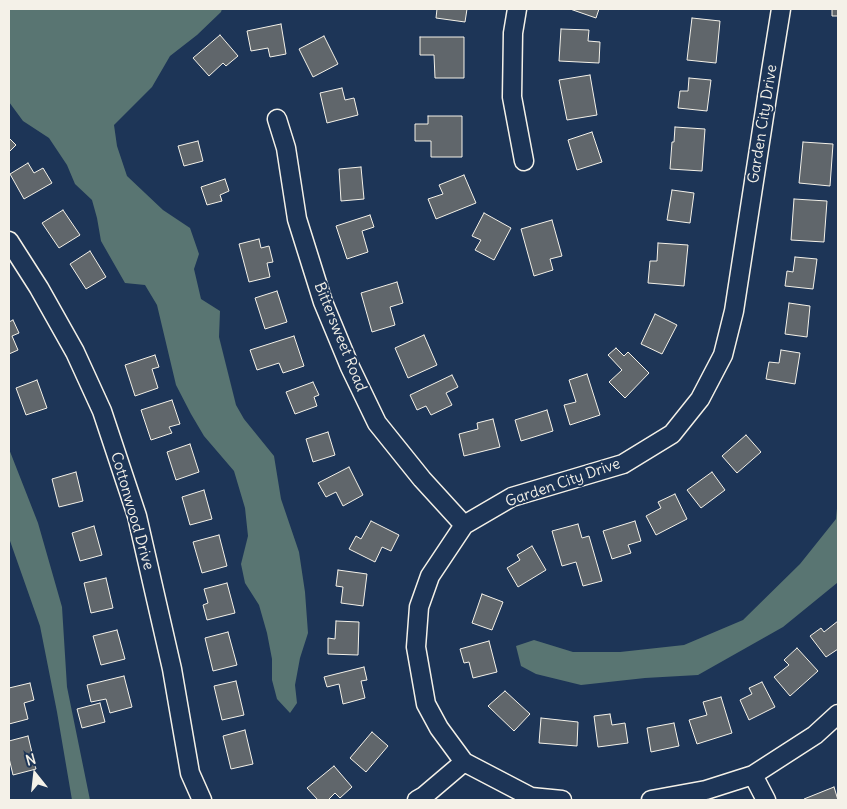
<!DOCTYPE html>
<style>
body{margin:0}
#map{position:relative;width:847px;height:809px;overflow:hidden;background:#1d3557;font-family:Delius,sans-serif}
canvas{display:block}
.frame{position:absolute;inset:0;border:10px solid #f4f1e8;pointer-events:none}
.north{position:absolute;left:10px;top:749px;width:50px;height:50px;-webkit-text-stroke:4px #1d3557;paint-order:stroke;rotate:344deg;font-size:14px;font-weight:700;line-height:20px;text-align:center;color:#f4f1e8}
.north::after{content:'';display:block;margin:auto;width:18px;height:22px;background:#f4f1e8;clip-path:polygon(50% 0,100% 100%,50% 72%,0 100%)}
</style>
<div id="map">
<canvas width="847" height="809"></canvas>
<div class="frame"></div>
<div class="north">N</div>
</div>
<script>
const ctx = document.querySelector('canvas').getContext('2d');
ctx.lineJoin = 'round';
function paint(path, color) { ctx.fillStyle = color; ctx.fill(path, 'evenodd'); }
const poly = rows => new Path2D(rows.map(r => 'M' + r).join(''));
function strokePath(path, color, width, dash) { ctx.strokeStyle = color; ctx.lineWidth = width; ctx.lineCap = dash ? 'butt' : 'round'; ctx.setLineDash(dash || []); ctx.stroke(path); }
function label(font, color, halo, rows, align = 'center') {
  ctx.font = font + ' Delius,sans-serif'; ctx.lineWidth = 4; ctx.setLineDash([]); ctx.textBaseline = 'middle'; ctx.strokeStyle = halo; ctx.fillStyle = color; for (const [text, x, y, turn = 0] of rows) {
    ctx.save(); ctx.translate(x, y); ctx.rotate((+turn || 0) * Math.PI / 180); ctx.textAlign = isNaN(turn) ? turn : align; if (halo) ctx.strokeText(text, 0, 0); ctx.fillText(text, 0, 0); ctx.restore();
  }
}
const green = poly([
 [9,9,222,9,221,12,197,35,170,56,152,87,114,125,117,146,127,176,163,210,190,228,199,254,194,269,201,299,220,311,219,337,236,405,244,419,274,456,281,499,299,552,305,592,308,633,300,658,295,685,297,703,290,713,277,699,272,680,272,659,267,633,259,605,245,583,241,564,248,536,245,508,234,471,204,436,191,414,176,385,157,305,145,285,125,283,101,241,97,218,92,200,75,184,67,165,49,138,23,121,9,102],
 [9,449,38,523,62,607,67,687,90,800,72,800,57,712,40,626,9,538],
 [838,498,838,581,837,583,783,627,698,675,645,678,581,685,536,674,521,666,516,646,534,640,573,652,620,652,684,645,743,620,800,564,836,519]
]);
const building = poly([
 [437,9,467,9,465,22,436,18,437,9],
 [570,9,599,9,596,18,570,9],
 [832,9,838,9,838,16,832,16,832,9],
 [692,18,720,21,716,63,687,60,692,18],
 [281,24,286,54,270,57,268,48,251,51,247,31,281,24],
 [561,29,589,30,588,41,600,42,599,63,559,61,561,29],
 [220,35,238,56,226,66,223,63,209,76,193,58,220,35],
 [324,36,338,64,313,77,299,49,324,36],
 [420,37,464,37,464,78,435,78,434,55,420,55,420,37],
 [590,75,597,115,567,120,559,80,590,75],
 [689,78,711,80,707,111,678,108,680,91,688,91,689,78],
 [342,88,345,100,354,98,358,115,327,123,320,93,342,88],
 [428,116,462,116,462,157,431,157,431,141,415,141,415,124,428,124,428,116],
 [675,127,705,129,702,171,670,169,672,142,674,142,675,127],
 [592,132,602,162,577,170,568,140,592,132],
 [9,138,16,145,9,152,9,138],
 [198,141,203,161,184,166,178,146,198,141],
 [803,142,833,144,830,186,799,183,803,142],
 [28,163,34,173,43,168,52,183,24,199,10,174,28,163],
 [361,167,364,199,341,201,339,169,361,167],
 [464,175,476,203,436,219,428,199,443,194,439,185,464,175],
 [225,179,229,191,220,195,222,201,207,205,201,187,225,179],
 [672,190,694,193,690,223,667,220,672,190],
 [794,199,827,201,824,242,791,240,794,199],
 [63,210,80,235,59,248,42,223,63,210],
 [484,213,511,228,494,260,475,250,481,240,472,236,484,213],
 [370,215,374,227,362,231,368,252,347,259,336,226,370,215],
 [552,220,562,256,550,259,553,270,534,276,521,229,552,220],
 [259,239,261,248,269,246,273,262,267,263,270,277,249,282,239,244,259,239],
 [658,243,688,245,684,286,648,283,650,261,657,261,658,243],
 [90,251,106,277,86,289,70,264,90,251],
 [795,257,817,259,813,289,785,286,787,271,793,272,795,257],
 [397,282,403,303,390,307,395,325,372,332,361,293,397,282],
 [277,291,287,322,265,329,255,298,277,291],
 [789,303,810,306,807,337,785,334,789,303],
 [655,314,677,325,662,354,641,344,655,314],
 [13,320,19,333,12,336,18,350,9,354,9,322,13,320],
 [424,335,437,365,408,378,395,348,424,335],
 [294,336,304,366,283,373,279,363,257,370,250,350,294,336],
 [616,348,624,356,628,352,649,373,625,398,609,382,622,370,608,355,616,348],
 [781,350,800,353,795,384,766,379,769,362,779,363,781,350],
 [155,355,159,367,152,369,158,388,135,396,125,365,155,355],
 [587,374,600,415,570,425,564,405,576,402,569,380,587,374],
 [452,375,458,387,446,393,452,405,431,415,426,406,417,410,410,395,452,375],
 [37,380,47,408,26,415,16,388,37,380],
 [313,382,319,395,314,397,317,406,295,414,286,392,313,382],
 [172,400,180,424,169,427,172,433,151,440,141,410,172,400],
 [547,410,553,431,521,441,515,420,547,410],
 [493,419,500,447,464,456,459,434,478,429,477,423,493,419],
 [328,432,335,455,313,462,306,439,328,432],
 [746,435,761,452,737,473,722,456,746,435],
 [190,444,199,472,176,480,167,452,190,444],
 [349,467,363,495,343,506,336,492,326,497,318,483,349,467],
 [76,472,83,501,59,507,52,479,76,472],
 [712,472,725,490,701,508,687,490,712,472],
 [204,490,212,519,190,525,182,497,204,490],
 [675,494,687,519,656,535,646,516,661,508,658,502,675,494],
 [371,521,399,535,391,551,382,547,375,562,349,549,356,536,361,539,371,521],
 [635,521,641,541,628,545,631,553,612,559,603,531,635,521],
 [578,524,582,538,589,536,602,581,583,586,576,562,562,566,552,531,578,524],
 [94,526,102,555,80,561,72,533,94,526],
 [219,535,227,566,202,573,193,542,219,535],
 [532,546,546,570,518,587,507,568,520,560,517,555,532,546],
 [338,570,367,574,363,606,341,603,343,587,336,586,338,570],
 [106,578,113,608,91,613,84,583,106,578],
 [227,583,235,613,207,620,203,605,208,603,204,589,227,583],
 [482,594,503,602,492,630,472,623,482,594],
 [336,621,359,622,358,655,328,654,328,638,335,639,336,621],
 [838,621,838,649,826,657,810,636,821,628,824,632,838,621],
 [117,630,125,659,101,665,93,636,117,630],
 [228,632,237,665,213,671,205,638,228,632],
 [489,641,497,672,473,678,469,662,464,663,460,649,489,641],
 [797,648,818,671,790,696,774,677,789,665,784,660,797,648],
 [364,667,367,680,361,681,365,698,343,704,339,684,327,687,324,677,364,667],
 [124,676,132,707,110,713,106,699,91,702,87,685,124,676],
 [236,681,244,715,222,720,214,686,236,681],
 [762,682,775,707,749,720,740,700,752,694,749,688,762,682],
 [30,683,34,700,24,703,28,719,9,724,9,688,30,683],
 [505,691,530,714,514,731,488,706,505,691],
 [721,697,732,733,697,744,689,720,707,715,703,702,721,697],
 [100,703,105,722,82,728,77,709,100,703],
 [610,714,612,725,625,723,628,743,598,747,594,716,610,714],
 [541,718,578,722,577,746,539,743,541,718],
 [674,723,679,746,651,752,647,728,674,723],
 [245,730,253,764,231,769,223,736,245,730],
 [372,732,388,746,366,772,350,758,372,732],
 [28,736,36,769,13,775,9,758,9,741,28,736],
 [334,766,352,787,340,798,335,793,328,800,318,800,307,788,334,766],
 [834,787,838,800,805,800,804,799,834,787]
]);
const minor = poly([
 [517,9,513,33,512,97,524,161],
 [277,119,286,148,297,219,323,302,350,367,377,423,422,479,464,525],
 [9,241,39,288,75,352,102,411,137,516,172,669,190,773,202,800],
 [753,775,766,800],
 [417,800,424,796,464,762],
 [562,800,531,797,464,762,439,728,426,704,416,647,419,607,430,576,464,525,512,497,623,464,672,434,700,399,723,355,734,311,771,71,781,9],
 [651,800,706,790,753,775,815,735,838,714]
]);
const streetNames = [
 ["Garden City Drive",763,124,-81],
 ["Bittersweet Road",340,337,68],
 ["Garden City Drive",563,483,-19],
 ["Cottonwood Drive",132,511,74]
];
paint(green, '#597572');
paint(building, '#60666b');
strokePath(building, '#f4f1e8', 1);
strokePath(minor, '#f4f1e8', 21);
strokePath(minor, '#1d3557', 18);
label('15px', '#f4f1e8', '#1d3557', streetNames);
</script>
